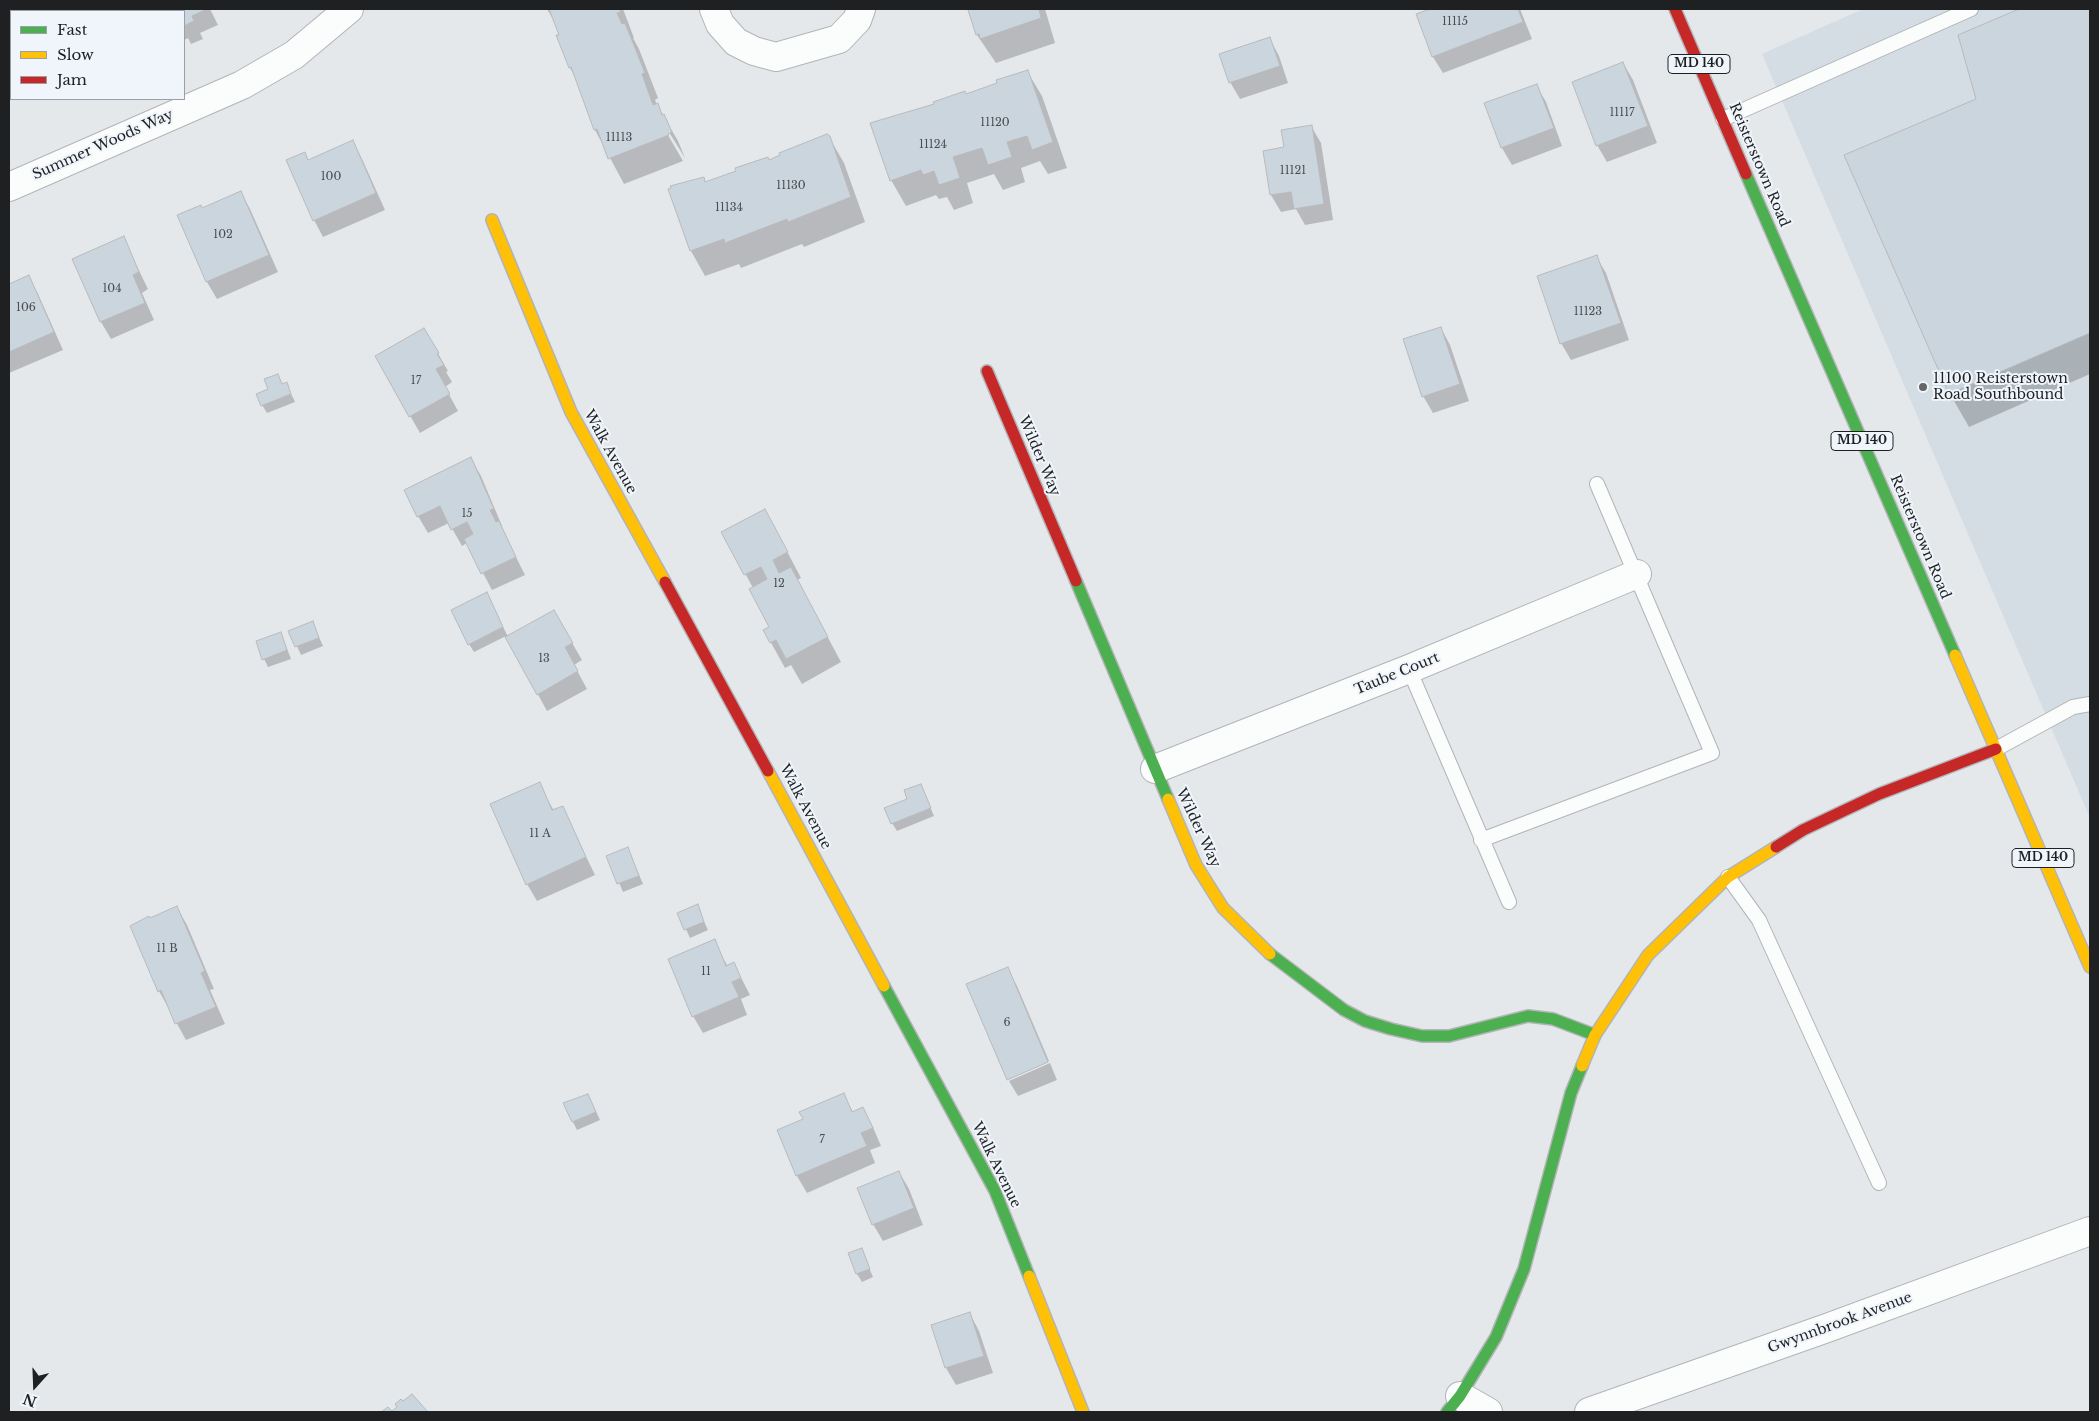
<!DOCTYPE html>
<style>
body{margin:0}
#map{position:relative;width:2099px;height:1421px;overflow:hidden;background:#e5e8eb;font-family:"Libre Baskerville",serif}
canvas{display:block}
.frame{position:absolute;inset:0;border:10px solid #1e2022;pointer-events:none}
.legend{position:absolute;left:10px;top:10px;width:175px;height:90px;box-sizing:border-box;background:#eff5fb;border:1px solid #9ba0a4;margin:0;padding:6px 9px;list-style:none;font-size:15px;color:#1e2022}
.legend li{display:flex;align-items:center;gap:10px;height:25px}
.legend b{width:25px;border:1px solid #9ba0a4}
.north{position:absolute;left:10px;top:1361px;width:50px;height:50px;-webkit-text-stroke:4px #eff5fb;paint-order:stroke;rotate:200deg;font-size:14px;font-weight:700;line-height:20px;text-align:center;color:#1e2022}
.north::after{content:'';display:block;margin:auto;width:18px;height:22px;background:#1e2022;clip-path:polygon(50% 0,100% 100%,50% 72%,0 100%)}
</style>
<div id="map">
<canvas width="2099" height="1421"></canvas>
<div class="frame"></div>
<ul class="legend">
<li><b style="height:6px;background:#4caf50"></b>Fast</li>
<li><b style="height:6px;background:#ffc107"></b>Slow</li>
<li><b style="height:6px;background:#c62828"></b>Jam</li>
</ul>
<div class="north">N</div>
</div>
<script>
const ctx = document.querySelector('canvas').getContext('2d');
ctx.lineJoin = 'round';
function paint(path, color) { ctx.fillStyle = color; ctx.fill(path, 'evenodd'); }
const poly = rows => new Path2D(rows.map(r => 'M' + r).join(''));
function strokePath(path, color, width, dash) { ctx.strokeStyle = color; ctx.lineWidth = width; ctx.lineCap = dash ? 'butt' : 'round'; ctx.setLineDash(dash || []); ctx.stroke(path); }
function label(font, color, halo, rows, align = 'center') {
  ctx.font = font + ' "Libre Baskerville",serif'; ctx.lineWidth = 4; ctx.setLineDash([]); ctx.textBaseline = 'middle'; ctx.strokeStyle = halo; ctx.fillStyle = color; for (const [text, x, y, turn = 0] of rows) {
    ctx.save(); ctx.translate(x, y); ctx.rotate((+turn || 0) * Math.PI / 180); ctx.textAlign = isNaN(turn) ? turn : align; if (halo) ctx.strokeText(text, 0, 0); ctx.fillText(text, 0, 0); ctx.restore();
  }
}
const built = poly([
 [1863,9,2090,9,2090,818,1762,54]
]);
const shadow = poly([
 [38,9,60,9,62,11,32,11],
 [135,9,210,9,218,25,200,33,203,39,191,44,188,38,184,40,184,11,136,11],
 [547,9,623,9,634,38,633,38,639,49,658,98,655,100,657,105,678,141,685,158,667,129,665,130,683,161,624,184,595,130,577,80,570,68,558,36,561,35,557,26],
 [971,9,1045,9,1055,43,996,63,977,35,970,11],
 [1434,9,1520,9,1532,39,1443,73,1433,57,1417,15],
 [2022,9,2090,9,2090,374,1969,427,1950,394,1846,156,1977,99,1959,36],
 [1270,39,1279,56,1288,83,1240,99,1230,82],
 [1623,63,1633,80,1657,143,1607,162,1597,145],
 [1027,71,1042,96,1067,168,1048,174,1040,161,1021,168,1025,182,1003,190,994,174,967,183,973,203,954,210,947,197,939,199,936,195,906,206,891,180,966,95,999,84],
 [1536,85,1546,102,1562,146,1512,165,1502,148,1485,104],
 [1311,126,1321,143,1333,220,1305,225,1296,209,1281,212,1271,195,1285,148],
 [829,137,844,163,865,222,804,247,802,244,741,268,739,264,705,276,691,251,703,179,706,183,769,161],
 [353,142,362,159,385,210,323,237,314,220,308,161],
 [241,193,250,209,278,272,217,299,207,282,179,216,202,209],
 [123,238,148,289,142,293,154,320,111,339,101,322,74,260],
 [1596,256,1606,273,1629,340,1571,360,1561,343],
 [28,277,38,294,63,350,9,373,9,285],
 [1441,328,1450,345,1469,401,1433,413,1423,396],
 [424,329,448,371,446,372,452,382,445,387,458,411,420,433,376,356],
 [278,376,283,385,286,383,295,402,267,413,262,405],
 [471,459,481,476,502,526,501,527,525,575,492,590,467,543,462,546,449,523,428,533,418,516],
 [723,532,779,536,801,578,797,580,841,662,802,684,791,665,785,668,764,630,771,627,753,588],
 [491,602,508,637,554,612,582,660,574,665,587,689,547,711,506,636,474,652,469,644],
 [312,622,323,646,301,655,290,631],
 [281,633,291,659,268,667,264,659],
 [539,784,554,811,562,807,595,875,537,901,527,884],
 [921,785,934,816,897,831,892,823],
 [628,849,643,884,623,892,608,857],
 [697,906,708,930,690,938,679,914],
 [177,908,187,925,214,989,210,990,225,1024,186,1040,159,991,150,920],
 [714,941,728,967,734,964,750,995,741,999,747,1015,703,1033,693,1016],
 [1007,969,1017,986,1049,1061,1008,1078],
 [1050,1063,1057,1080,1018,1096,1009,1081],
 [843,1094,853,1112,862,1108,872,1125,881,1146,870,1150,875,1163,807,1193,797,1176,778,1131,804,1120],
 [592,1103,600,1120,577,1130,573,1122],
 [899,1172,909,1189,923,1225,883,1241,873,1224],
 [861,1249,873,1277,862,1282,857,1274],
 [970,1314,979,1331,993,1373,956,1385,946,1368,933,1325]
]);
const building = poly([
 [35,9,60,9,61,11,66,9,89,9,90,11,29,11,35,9],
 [134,9,207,9,192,16,194,21,184,26,184,11,135,11,134,9],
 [549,9,619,9,621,12,617,13,622,24,625,23,645,73,642,74,653,105,658,103,662,115,664,114,672,132,668,134,669,135,608,159,597,129,594,130,571,67,569,68,556,35,559,35,549,9],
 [971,9,1039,9,1041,18,980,39,979,34,976,35,968,10,971,9],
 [1430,9,1518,9,1523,22,1432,57,1416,14,1430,9],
 [2019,9,2090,9,2090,333,1949,394,1844,155,1976,99,1958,35,2019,9],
 [1270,37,1280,66,1229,83,1219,54,1270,37],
 [1623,62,1648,126,1596,146,1572,82,1623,62],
 [1028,70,1053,142,1032,150,1027,136,1007,142,1012,157,988,165,982,148,953,157,960,178,939,185,934,171,923,175,921,170,890,181,870,123,934,104,933,102,965,91,966,94,997,83,996,80,1028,70],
 [1537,84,1554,128,1501,148,1484,103,1537,84],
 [1312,125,1324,204,1294,209,1291,192,1270,195,1263,151,1284,147,1281,130,1312,125],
 [827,134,830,136,851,197,788,222,787,219,725,243,724,239,690,251,668,189,671,188,670,186,704,177,705,182,736,171,735,168,768,157,769,160,780,155,779,153,827,134],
 [353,140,376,193,313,221,286,160,305,152,308,160,353,140],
 [241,191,269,255,206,282,177,215,201,205,202,208,241,191],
 [124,236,139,272,133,275,145,303,100,322,72,259,124,236],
 [1597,255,1621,323,1560,344,1537,276,1597,255],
 [29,275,54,332,9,352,9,284,29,275],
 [1441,327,1460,384,1422,397,1403,339,1441,327],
 [424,328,439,353,437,354,444,365,436,369,450,394,409,417,375,356,424,328],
 [278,374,282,384,287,382,291,394,261,406,256,394,268,389,264,379,278,374],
 [471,457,494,509,490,510,496,522,499,521,516,557,481,574,464,539,473,534,467,522,451,530,440,506,417,517,404,490,471,457],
 [765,509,788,552,773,560,779,573,791,567,828,637,786,659,776,640,770,643,763,630,769,627,749,589,767,579,761,567,744,575,721,532,765,509],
 [487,592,503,627,468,645,451,610,487,592],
 [554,610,573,643,565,647,578,671,537,695,505,637,554,610],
 [313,621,319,638,295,647,288,631,313,621],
 [281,632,287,650,262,660,256,641,281,632],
 [540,782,552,810,563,806,586,857,526,885,490,804,540,782],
 [921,784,931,808,891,824,884,808,907,799,904,790,921,784],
 [628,847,639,876,617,884,606,856,628,847],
 [698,904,704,922,684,930,677,913,698,904],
 [177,906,205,971,201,973,216,1007,175,1024,161,990,158,992,130,926,149,916,150,918,177,906],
 [715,939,726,966,734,962,741,978,732,982,739,997,692,1017,668,959,715,939],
 [1008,967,1048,1062,1007,1080,966,984,1008,967],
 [844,1093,852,1112,863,1107,873,1128,861,1133,867,1146,796,1176,777,1130,803,1119,799,1112,844,1093],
 [588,1094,596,1112,572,1122,563,1103,588,1094],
 [899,1171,914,1208,872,1225,857,1188,899,1171],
 [862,1248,870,1269,856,1274,848,1253,862,1248],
 [970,1312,984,1356,945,1368,931,1325,970,1312],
 [412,1394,428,1412,381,1412,388,1407,392,1411,397,1407,395,1404,401,1399,403,1401,412,1394]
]);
const lane = poly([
 [1723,119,1971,9],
 [1409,669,1509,902],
 [1996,749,2073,707,2090,704],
 [1481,840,1712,753,1597,484],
 [1728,877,1759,920,1879,1183]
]);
const street = poly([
 [714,9,720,24,736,42,754,51,776,57,839,39,857,20,861,9],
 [9,187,242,85,294,55,349,9],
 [1155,769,1409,669,1637,574],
 [1460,1396,1488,1412],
 [1589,1412,1827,1328,2090,1231]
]);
const fast = poly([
 [1746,174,1955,655],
 [1076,581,1168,799],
 [1270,954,1344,1010,1365,1021,1391,1029,1422,1036,1449,1036,1528,1016,1553,1019,1595,1035],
 [884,986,995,1191,1029,1276],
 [1447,1412,1460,1396,1496,1337,1524,1269,1571,1093,1582,1066]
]);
const slow = poly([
 [492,220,571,412,665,582],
 [1955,655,2090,967],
 [768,771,884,986],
 [1168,799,1196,865,1223,908,1270,954],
 [1582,1066,1595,1035,1648,955,1728,877,1776,847],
 [1029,1276,1083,1412]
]);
const jam = poly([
 [1675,9,1746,174],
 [987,371,1076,581],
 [665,582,768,771],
 [1776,847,1803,830,1879,794,1996,749]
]);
const markers = [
 [1923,387,5,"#646668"]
];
const numberNames = [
 ["11115",1455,22],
 ["11117",1622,113],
 ["11120",995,123],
 ["11113",619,138],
 ["11124",933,145],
 ["11121",1293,171],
 ["100",331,177],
 ["11130",791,186],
 ["11134",729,208],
 ["102",223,235],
 ["104",112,289],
 ["106",26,308],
 ["11123",1588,312],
 ["17",416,381],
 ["15",467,514],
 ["12",779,584],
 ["13",544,659],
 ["11 A",540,834],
 ["11 B",167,949],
 ["11",706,972],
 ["6",1007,1023],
 ["7",822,1140]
];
const shields = [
 [1699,64,62],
 [1862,441,62],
 [2043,858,62]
];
const shieldNames = [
 ["MD 140",1699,64],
 ["MD 140",1862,441],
 ["MD 140",2043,858]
];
const streetNames = [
 ["Summer Woods Way",103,145,-24],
 ["Reisterstown Road",1759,165,67],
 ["Walk Avenue",610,452,61],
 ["Wilder Way",1039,456,67],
 ["Reisterstown Road",1920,537,67],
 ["Taube Court",1397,674,-22],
 ["Walk Avenue",805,807,62],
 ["Wilder Way",1198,828,65],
 ["Walk Avenue",996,1165,64],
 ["Gwynnbrook Avenue",1840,1323,-20]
];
const poiNames = [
 ["11100 Reisterstown",1933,379],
 ["Road Southbound",1933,395]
];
paint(built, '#d4dce4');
paint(shadow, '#0003');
paint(building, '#cbd5de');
strokePath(building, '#b8babc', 1);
strokePath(lane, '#b2b4b7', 16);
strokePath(street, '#b2b4b7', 30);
strokePath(fast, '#b2b4b7', 14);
strokePath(slow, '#b2b4b7', 14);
strokePath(jam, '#b2b4b7', 14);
strokePath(lane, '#fbfcfc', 14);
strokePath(street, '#fbfcfc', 28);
strokePath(fast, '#4caf50', 11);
strokePath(slow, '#ffc107', 11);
strokePath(jam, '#c62828', 11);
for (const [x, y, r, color] of markers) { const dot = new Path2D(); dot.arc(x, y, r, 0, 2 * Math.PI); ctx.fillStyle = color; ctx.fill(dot); strokePath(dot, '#eff5fb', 2); }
label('11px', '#494d51', null, numberNames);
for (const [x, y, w] of shields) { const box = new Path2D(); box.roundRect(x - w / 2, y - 9.5, w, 19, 4); ctx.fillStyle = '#eff5fb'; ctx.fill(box); strokePath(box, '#1e2022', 1); }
label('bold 12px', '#1e2022', null, shieldNames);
label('14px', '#1e2022', '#eff5fb', streetNames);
label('14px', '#1e2022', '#eff5fb', poiNames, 'left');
</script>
